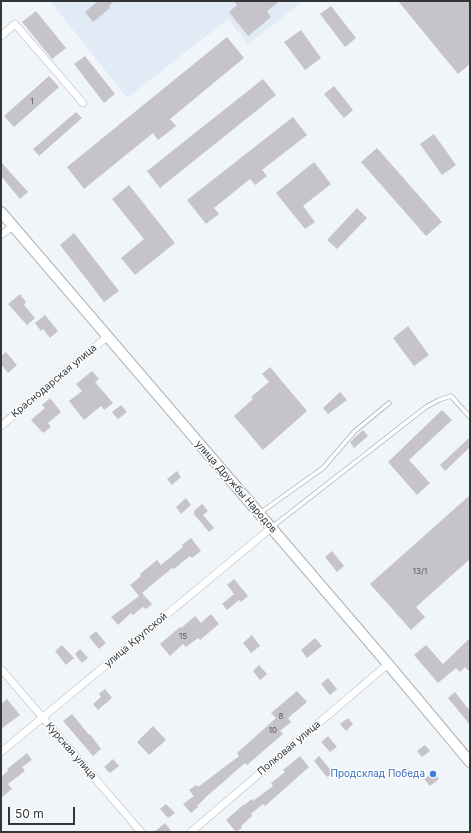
<!DOCTYPE html>
<meta charset="utf-8">
<style>
body{margin:0}
#map{position:relative;width:471px;height:833px;overflow:hidden;background:#f0f5fa;font-family:Inter,sans-serif}
canvas{display:block}
.frame{position:absolute;inset:0;border:2px solid #333537;pointer-events:none}
.scale{position:absolute;left:8px;top:807px;width:67px;height:18px;box-sizing:border-box;border:2px solid #333537;border-top:0;padding-left:5px;font-size:12px;line-height:14px;white-space:nowrap;color:#333537;-webkit-text-stroke:3px #fff;paint-order:stroke}
</style>
<div id="map">
<canvas width="471" height="833"></canvas>
<div class="frame"></div>
<div class="scale">50 m</div>
</div>
<script>
const ctx = document.querySelector('canvas').getContext('2d');
ctx.lineJoin = 'round';
function paint(path, color) { ctx.fillStyle = color; ctx.fill(path, 'evenodd'); }
const poly = rows => new Path2D(rows.map(r => 'M' + r).join(''));
function strokePath(path, color, width, dash) { ctx.strokeStyle = color; ctx.lineWidth = width; ctx.lineCap = dash ? 'butt' : 'round'; ctx.setLineDash(dash || []); ctx.stroke(path); }
function label(font, color, halo, rows, align = 'center') {
  ctx.font = font + ' Inter,sans-serif'; ctx.lineWidth = 3; ctx.setLineDash([]); ctx.textBaseline = 'middle'; ctx.strokeStyle = halo; ctx.fillStyle = color; for (const [text, x, y, turn = 0] of rows) {
    ctx.save(); ctx.translate(x, y); ctx.rotate((+turn || 0) * Math.PI / 180); ctx.textAlign = isNaN(turn) ? turn : align; if (halo) ctx.strokeText(text, 0, 0); ctx.fillText(text, 0, 0); ctx.restore();
  }
}
const built = poly([
 [50,1,304,1,248,44,228,19,127,98]
]);
const building = poly([
 [98,1,114,1,109,6,110,8,93,22,85,12],
 [234,1,280,1,267,11,271,17,248,36,229,12,237,5],
 [398,1,470,1,470,64,458,74],
 [331,6,356,38,345,47,320,14],
 [36,11,66,48,52,59,22,22],
 [301,30,321,58,305,70,284,42],
 [227,37,244,58,170,119,176,126,158,140,153,133,84,189,67,167],
 [85,56,115,94,104,103,74,64],
 [49,76,59,87,14,127,4,116],
 [263,79,276,95,160,188,147,171],
 [334,86,353,110,344,118,324,94],
 [76,112,82,118,39,156,33,149],
 [293,117,307,135,262,170,267,176,255,185,250,179,214,208,219,214,206,224,187,200],
 [434,134,456,165,442,175,420,144],
 [377,148,442,222,426,236,361,162],
 [1,162,28,192,20,199,1,176],
 [314,162,331,184,303,206,315,222,305,229,276,193],
 [129,185,175,243,135,275,121,258,144,239,112,199],
 [357,208,367,218,337,249,327,240],
 [74,233,119,291,104,302,60,245],
 [20,294,26,302,24,305,35,318,27,325,8,304],
 [45,315,58,331,50,338,43,329,41,331,35,323],
 [408,326,429,355,414,366,393,338],
 [6,352,17,365,8,373,1,364,1,356],
 [270,367,307,411,263,450,234,416,253,399,251,397,269,382,262,374],
 [92,371,99,379,95,382,113,403,104,410,101,406,84,420,69,401,82,391,76,384],
 [340,392,347,400,328,414,323,408],
 [50,398,61,412,48,423,51,427,43,433,31,420,45,408,42,405],
 [121,405,127,412,118,419,112,412],
 [442,410,452,420,409,460,430,483,417,495,388,462],
 [363,430,368,436,354,448,350,442],
 [470,437,470,447,445,471,440,465],
 [177,471,181,477,172,485,167,479],
 [470,495,470,559,416,607,425,617,411,630,370,584],
 [186,498,191,505,181,514,176,507],
 [202,504,208,511,203,515,214,528,209,532,193,513,195,512,194,511],
 [191,538,201,551,192,558,190,556,174,569,172,568,142,593,152,604,146,609,143,607,133,615,131,613,118,625,111,617,139,596,130,585,141,576,140,574,157,560,161,565,183,547,182,545],
 [332,551,344,566,337,572,325,557],
 [234,579,248,596,241,602,239,600,227,610,222,604,234,594,227,585],
 [211,614,219,624,200,640,198,638,186,647,183,644,170,656,160,644,180,627,181,628,195,616,201,623],
 [96,631,106,643,99,649,89,637],
 [252,635,260,646,251,653,243,643],
 [315,638,322,646,307,658,301,650],
 [470,638,470,672,465,667,460,672,456,668,438,683,414,655,426,645,443,664],
 [62,645,74,658,66,665,55,651],
 [80,649,88,658,82,663,75,654],
 [259,665,267,674,260,680,253,671],
 [328,678,337,689,330,695,321,684],
 [105,689,112,698,98,710,93,704,101,697,99,694],
 [297,691,307,702,288,718,291,722,280,731,283,734,247,765,245,763,221,784,206,797,197,806,198,807,191,813,183,804,194,796,189,790,196,785,198,787,239,756,237,753,276,718,271,713],
 [455,692,470,711,470,725,448,698],
 [7,699,20,715,1,729,1,704],
 [72,714,89,735,90,734,101,749,93,756,63,721],
 [348,718,353,724,346,731,340,724],
 [153,726,166,740,149,755,137,742],
 [328,736,337,747,330,752,321,742],
 [425,745,430,751,422,757,417,751],
 [27,753,32,760,22,767,25,771,8,784,12,789,1,798,1,775,2,776,8,771,7,769],
 [300,756,309,767,265,806,263,804,251,814,252,816,241,826,242,828,236,832,226,820,243,805,244,805,252,799,253,801,273,786,271,783,285,772,283,770],
 [319,756,333,773,327,777,314,761],
 [113,759,119,766,110,773,104,767],
 [434,772,439,779,430,786,424,779],
 [166,804,175,813,168,818,160,809],
 [165,823,172,832,154,832]
]);
const lane = poly([
 [260,513,323,468,355,431,389,403],
 [272,527,426,407,439,400,451,396,470,417]
]);
const street = poly([
 [1,36,15,24,83,103],
 [1,235,13,226],
 [1,426,107,337],
 [1,669,141,832],
 [1,752,271,528],
 [191,832,388,664]
]);
const secondary = poly([
 [1,212,388,664,470,762]
]);
const markers = [
 [433,774,4,"#3f7fe0"]
];
const numberNames = [
 ["1",32,102],
 ["13/1",420,572],
 ["15",183,637],
 ["8",281,717],
 ["10",273,731]
];
const streetNames = [
 ["Краснодарская улица",54,381,-40],
 ["улица Дружбы Народов",236,487,49],
 ["улица Крупской",136,640,-40],
 ["Полковая улица",289,748,-40],
 ["Курская улица",71,751,49]
];
const shopNames = [
 ["Продсклад Победа",425,774]
];
paint(built, '#e1ebf6');
paint(building, '#c6c4ca');
strokePath(lane, '#acb0b5', 5);
strokePath(street, '#acb0b5', 8);
strokePath(secondary, '#acb0b5', 12);
strokePath(lane, '#fff', 3.5);
strokePath(street, '#fff', 7);
strokePath(secondary, '#fff', 10);
for (const [x, y, r, color] of markers) { const dot = new Path2D(); dot.arc(x, y, r, 0, 2 * Math.PI); ctx.fillStyle = color; ctx.fill(dot); strokePath(dot, '#fff', 1.5); }
label('8px', '#58595c', null, numberNames);
label('10px', '#333537', '#fff', streetNames);
label('10px', '#366cbe', '#fff', shopNames, 'right');
</script>
